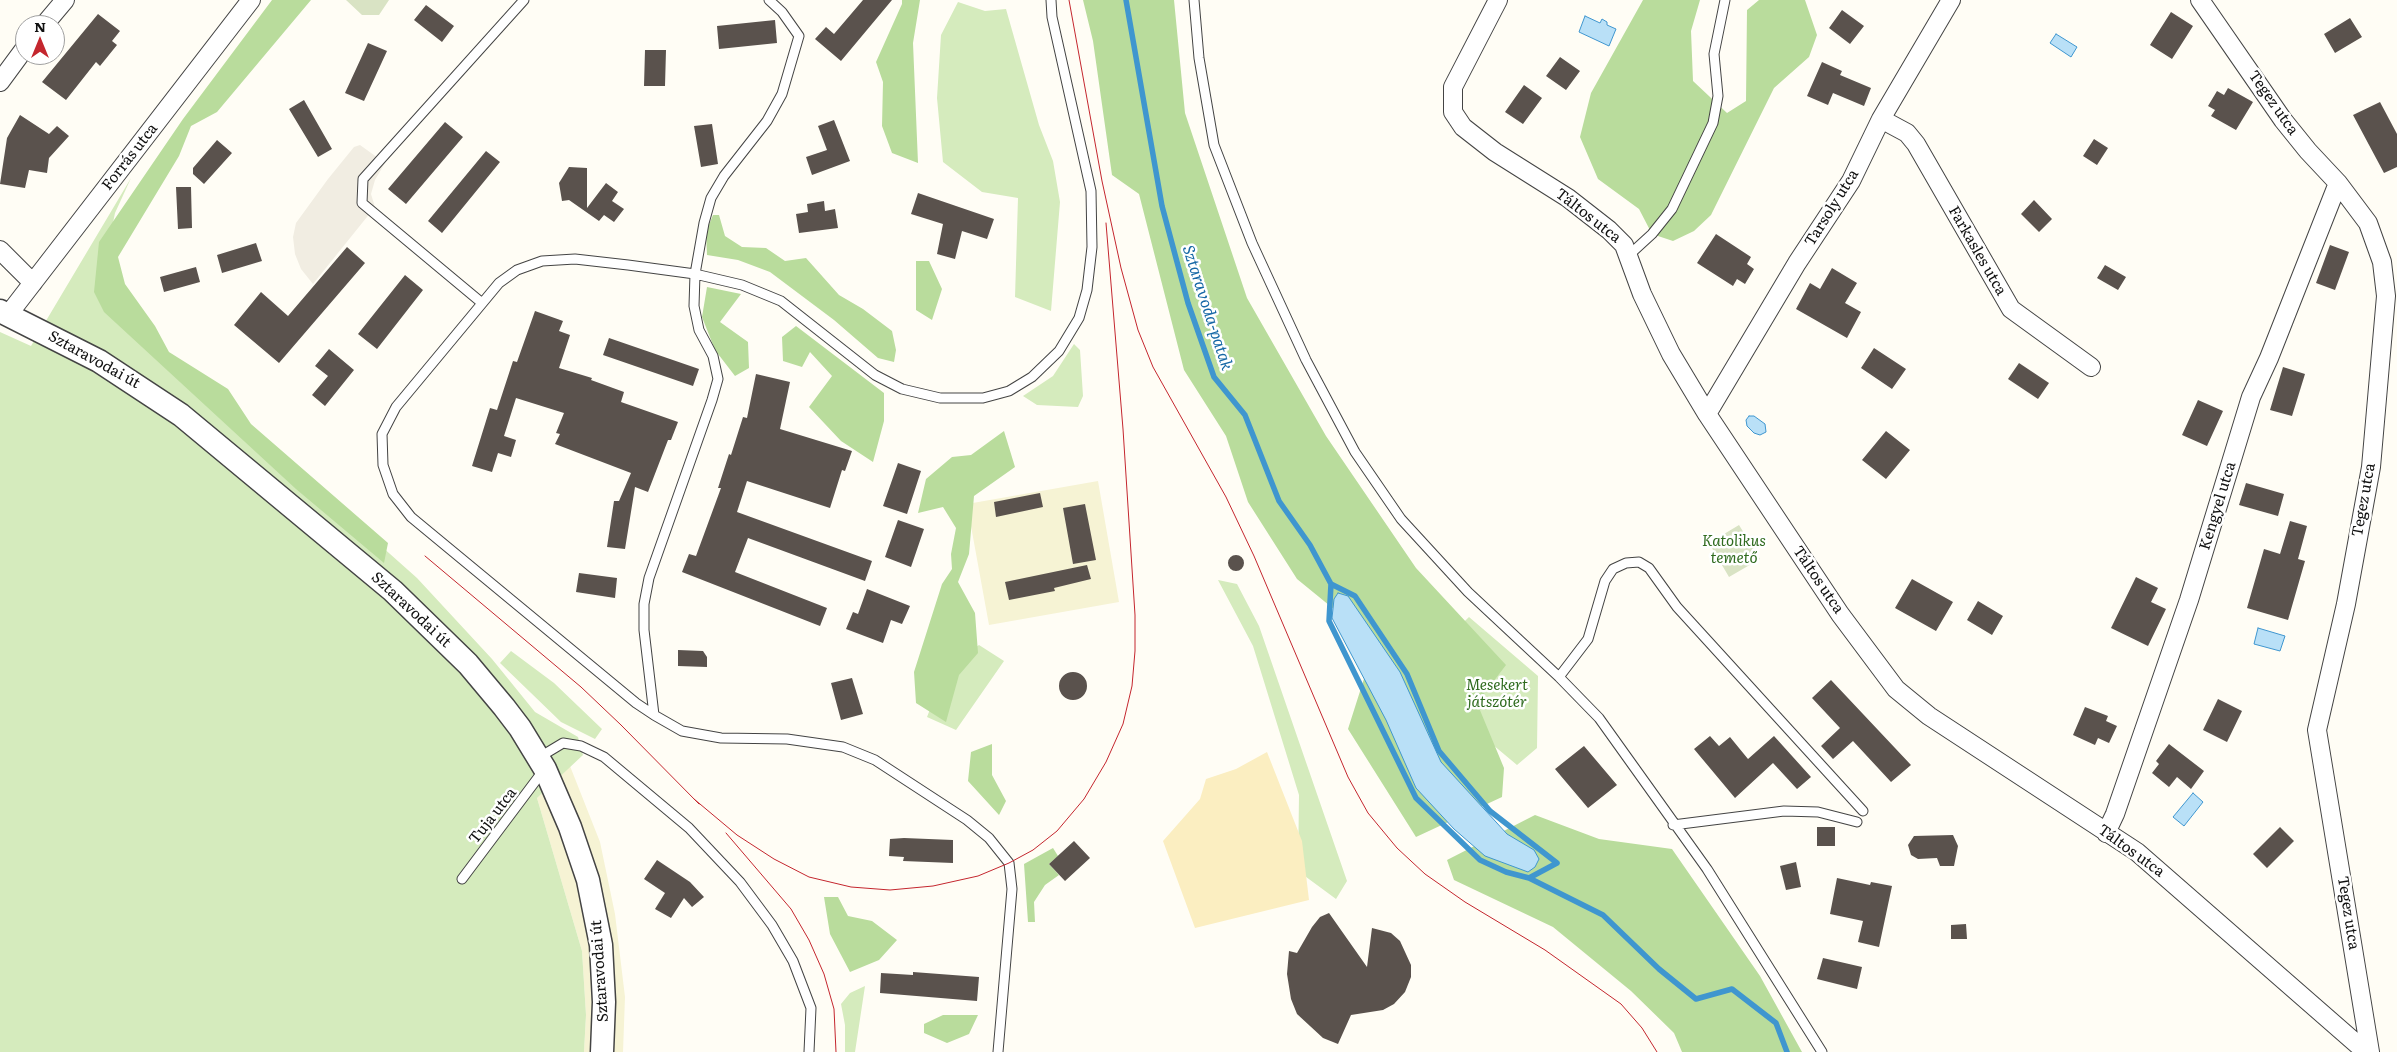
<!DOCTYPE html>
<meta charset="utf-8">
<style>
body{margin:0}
#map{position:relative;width:2397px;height:1052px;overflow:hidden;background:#fffdf5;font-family:Literata,serif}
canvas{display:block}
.north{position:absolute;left:15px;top:15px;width:50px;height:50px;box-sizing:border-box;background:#fff;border:1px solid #a0a0a0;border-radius:50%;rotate:0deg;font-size:14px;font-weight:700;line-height:20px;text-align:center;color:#111}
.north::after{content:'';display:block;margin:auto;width:18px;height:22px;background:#c4262e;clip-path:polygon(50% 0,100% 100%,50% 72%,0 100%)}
</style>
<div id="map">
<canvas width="2397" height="1052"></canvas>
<div class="north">N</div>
</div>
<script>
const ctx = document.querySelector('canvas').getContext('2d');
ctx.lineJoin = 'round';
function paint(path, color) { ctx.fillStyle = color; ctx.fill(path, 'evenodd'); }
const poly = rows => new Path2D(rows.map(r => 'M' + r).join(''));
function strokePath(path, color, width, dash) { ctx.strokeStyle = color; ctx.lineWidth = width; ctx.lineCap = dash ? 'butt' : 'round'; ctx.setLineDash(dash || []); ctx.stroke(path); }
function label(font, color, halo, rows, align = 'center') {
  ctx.font = font + ' Literata,serif'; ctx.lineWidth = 5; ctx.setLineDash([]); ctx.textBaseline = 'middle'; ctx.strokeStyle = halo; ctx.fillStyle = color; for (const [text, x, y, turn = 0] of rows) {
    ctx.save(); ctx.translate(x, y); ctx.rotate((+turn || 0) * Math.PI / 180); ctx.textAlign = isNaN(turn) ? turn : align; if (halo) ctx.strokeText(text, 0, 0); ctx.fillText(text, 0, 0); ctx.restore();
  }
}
const farmland = poly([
 [1098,481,1119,602,989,625,967,504],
 [570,766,600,842,615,914,625,997,623,1052,584,1052,586,1015,582,951,537,798]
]);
const green = poly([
 [958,2,985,11,1006,9,1039,125,1053,161,1060,202,1051,311,1015,297,1018,198,982,192,943,162,937,98,941,35],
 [131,178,115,213,108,247,125,318,417,578,492,659,535,712,578,737,583,755,537,798,582,951,586,1015,584,1052,0,1052,0,332,31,346],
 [1074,344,1080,350,1083,396,1078,407,1037,405,1023,396,1053,376],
 [1218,580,1237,584,1259,626,1347,881,1336,899,1298,871,1299,795,1253,646],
 [1469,617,1538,676,1537,748,1517,765,1468,724,1426,659],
 [979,645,1004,661,956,730,927,717,947,666],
 [511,651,554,683,602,729,595,739,561,722,500,663],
 [865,986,855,1052,845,1052,845,1025,841,1004,850,993]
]);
const forest = poly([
 [272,0,311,0,217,112,191,126,179,156,118,257,125,284,155,326,169,352,228,389,251,424,388,543,384,563,296,489,104,312,94,292,99,242,183,119],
 [902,0,920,0,913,43,918,163,892,153,882,126,883,82,876,62,902,4],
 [1083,0,1174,0,1185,113,1247,298,1326,436,1416,568,1506,665,1477,703,1504,768,1502,797,1416,837,1348,729,1369,663,1346,619,1297,579,1248,502,1226,436,1184,370,1139,194,1112,175,1093,41],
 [1643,0,1700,0,1691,31,1693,81,1727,113,1746,101,1747,10,1759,0,1805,0,1817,35,1809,57,1774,88,1711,215,1694,231,1673,241,1652,234,1639,209,1598,179,1580,137,1591,93],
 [713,215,719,215,725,236,742,247,766,248,785,261,806,258,839,295,863,309,892,331,896,350,894,362,878,358,834,320,770,272,738,260,707,255,706,232],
 [916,261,929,261,942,289,932,320,916,310],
 [707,287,741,294,720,322,748,342,749,368,735,376,715,350,702,317],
 [796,326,884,393,884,421,873,462,841,441,809,407,832,376,810,352,802,367,783,361,782,337],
 [1004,431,1015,467,974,496,969,554,958,582,975,613,978,653,959,675,946,722,916,703,914,672,942,584,952,569,951,554,956,528,943,507,918,513,926,479,952,457,971,455],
 [992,744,992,775,1006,801,999,815,968,781,971,752],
 [1535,815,1599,839,1672,849,1760,976,1802,1052,1682,1052,1674,1033,1631,991,1553,927,1454,880,1447,860],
 [1053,848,1058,856,1049,864,1059,875,1045,885,1034,902,1035,922,1028,922,1024,864],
 [824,897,838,897,848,916,872,921,897,940,879,960,850,972,830,934],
 [943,1015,978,1015,969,1034,947,1043,924,1033,924,1024]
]);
const sand = poly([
 [1267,752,1302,841,1309,900,1195,928,1163,841,1200,799,1206,779,1236,769]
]);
const cemetery = poly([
 [346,0,389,0,379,15,362,15],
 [1739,525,1760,559,1729,577,1709,543]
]);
const plaza = poly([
 [360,145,385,163,375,180,371,194,375,207,313,284,301,269,295,254,293,237,296,223,328,179,354,147]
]);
const water = poly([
 [1585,16,1600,23,1602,19,1607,22,1607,25,1616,29,1609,46,1579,32,1585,16],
 [2056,34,2077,47,2071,57,2050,43,2056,34],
 [1749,416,1754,416,1765,424,1766,432,1760,435,1754,433,1747,426,1746,420,1749,416],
 [1338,593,1348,596,1400,672,1441,762,1507,834,1534,850,1539,859,1535,867,1528,872,1485,856,1454,829,1416,788,1386,720,1332,618,1334,599,1338,593],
 [2258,628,2285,636,2280,651,2254,644,2258,628],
 [2193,793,2203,802,2184,826,2173,817,2193,793]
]);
const stream = poly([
 [1126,0,1162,206,1188,303,1214,377,1245,415,1279,501,1310,545,1331,584,1355,596,1407,674,1439,751,1490,811,1557,863,1529,878,1603,915,1659,969,1696,999,1732,989,1776,1023,1787,1052],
 [1331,584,1329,621,1416,798,1480,860,1506,872,1529,878]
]);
const building = poly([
 [863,0,892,0,841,61,815,39,826,27,834,34],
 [426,5,454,26,442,42,414,20],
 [1842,10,1864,26,1850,44,1829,28],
 [2171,12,2193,26,2172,59,2150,45],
 [98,14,120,31,112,41,117,45,100,66,96,62,66,100,42,82],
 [2350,18,2362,37,2335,53,2324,34],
 [775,20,777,43,719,49,717,26],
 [368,43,387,51,364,101,345,93],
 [645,50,666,50,665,86,644,86],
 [1560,57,1580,71,1566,90,1546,76],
 [1822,62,1842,71,1840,75,1871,88,1864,106,1833,93,1828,105,1807,96],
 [1524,85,1542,98,1523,124,1505,112],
 [2228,88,2253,102,2236,130,2211,116,2215,110,2208,106,2217,91,2224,95],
 [304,100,332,149,318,157,289,109],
 [2380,102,2397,134,2397,167,2384,173,2353,115],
 [20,115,49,134,57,126,69,136,49,158,47,173,29,170,25,188,0,184,7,138],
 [834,120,850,161,812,175,806,157,827,150,818,126],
 [445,122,463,137,406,204,388,189],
 [712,124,718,164,701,167,694,126],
 [2094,139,2108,148,2097,165,2083,156],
 [217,140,232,153,204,184,193,174,193,168],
 [486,151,500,162,442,233,428,221],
 [569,167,587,168,587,208,606,183,618,192,612,201,624,209,614,222,604,215,599,221,569,200,562,201,559,183],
 [176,187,191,187,192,228,178,229],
 [918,193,994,219,987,239,962,231,955,259,937,254,943,224,911,214],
 [2034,200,2052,219,2039,232,2021,214],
 [824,201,825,211,835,209,838,228,799,233,796,214,808,212,807,204],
 [1716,234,1751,257,1747,264,1754,269,1745,284,1737,279,1733,286,1697,263],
 [256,243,262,261,222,273,217,255],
 [2330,245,2349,252,2335,290,2316,283],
 [347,247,365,263,279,363,234,325,261,292,288,316],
 [2105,265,2126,277,2118,290,2097,278],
 [196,267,200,282,164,292,160,277],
 [1832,268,1857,283,1845,303,1861,312,1847,338,1796,309,1810,283,1820,289],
 [405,275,423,290,377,349,358,334],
 [535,311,563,321,559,331,570,335,559,368,592,378,591,380,624,392,621,402,678,422,671,440,668,440,648,492,635,487,625,549,607,547,614,501,619,501,631,473,555,444,560,434,556,433,564,413,516,398,504,436,516,440,511,457,498,453,492,472,472,466,490,408,497,410,513,361,517,362],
 [609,338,699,369,693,386,603,355],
 [1874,348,1906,369,1892,389,1861,368],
 [329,349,354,370,325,406,312,395,328,376,315,366],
 [2019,363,2049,383,2038,399,2008,379],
 [2283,367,2305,374,2292,416,2270,410],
 [756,374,790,382,780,429,852,451,845,471,842,470,830,508,747,481,737,512,872,561,865,581,748,538,735,572,827,608,820,626,682,572,689,554,696,556,721,488,718,488,729,454,731,455,743,417,747,418],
 [2198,400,2223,411,2207,446,2182,435],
 [1886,431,1910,450,1886,479,1862,460],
 [898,463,921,471,907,514,883,506],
 [2246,483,2284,494,2278,516,2239,505],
 [1040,493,1043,507,996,517,994,502],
 [1085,504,1096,560,1073,564,1063,508],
 [898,520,924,529,911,567,885,557],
 [2290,521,2307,526,2298,559,2305,561,2288,620,2247,608,2264,549,2280,554],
 '1228 563a8 8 0 1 1 16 0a8 8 0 1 1-16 0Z',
 [1087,565,1091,579,1054,588,1055,591,1009,600,1005,582],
 [579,573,617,578,615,598,576,592],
 [2136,577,2158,588,2151,602,2166,609,2148,646,2111,628],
 [1912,579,1953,602,1936,631,1895,608],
 [867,589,910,606,902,624,891,620,883,643,846,629,853,612,858,614],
 [1978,601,2003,616,1992,635,1967,620],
 [678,650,703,651,707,657,707,667,678,666],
 '1059 686a14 14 0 1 1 28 0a14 14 0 1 1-28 0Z',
 [852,678,863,714,841,720,831,683],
 [1831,680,1911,765,1891,782,1853,741,1833,759,1821,746,1840,728,1812,698],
 [2218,699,2242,711,2227,742,2203,730],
 [2085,707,2108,716,2106,721,2117,726,2109,743,2098,738,2095,745,2073,735],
 [1710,736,1719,746,1730,737,1748,759,1774,736,1811,777,1797,789,1773,763,1735,798,1694,749],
 [2169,744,2204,771,2191,789,2177,777,2169,787,2152,773,2159,764,2156,761],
 [1584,746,1617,785,1588,808,1555,769],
 [1817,827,1835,827,1835,846,1817,846],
 [2280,827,2294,841,2267,868,2253,854],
 [1953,835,1958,846,1954,866,1940,866,1937,858,1918,859,1911,855,1908,845,1914,836],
 [904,838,953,840,953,863,903,861,904,857,889,856,890,839],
 [1074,841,1090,858,1065,881,1049,864],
 [657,860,690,882,704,897,692,907,684,898,671,918,655,909,665,893,644,879],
 [1796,862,1801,887,1786,890,1780,866],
 [1837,878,1870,885,1871,882,1892,886,1879,947,1858,942,1863,921,1830,914],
 [1329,913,1367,967,1372,928,1391,933,1400,941,1411,965,1411,977,1405,992,1394,1004,1383,1010,1351,1015,1338,1044,1323,1038,1297,1014,1291,999,1287,974,1289,951,1297,953,1312,927,1320,917],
 [1966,924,1967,939,1951,939,1951,925],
 [1823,958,1862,967,1857,989,1817,979],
 [913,972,979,977,977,1001,880,993,881,973,913,975]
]);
const service = poly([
 [1194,0,1199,58,1214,145,1252,243,1306,360,1355,452,1401,519,1468,592,1559,677,1599,718,1707,869,1822,1052],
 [1628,256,1652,234,1672,209,1713,123,1718,96,1714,54,1725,0],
 [482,303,362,203,363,179,524,0],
 [1559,677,1588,639,1605,581,1613,569,1626,563,1639,562,1649,568,1677,607,1863,811],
 [654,715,644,630,644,604,649,578,712,400,718,379,713,356,699,330,694,306,695,274,704,223,711,198,724,176,767,121,782,94,799,36,782,12,769,0],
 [538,758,563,743,581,746,604,757,689,828,740,882,772,925,793,961,811,1008,809,1052],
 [1673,825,1784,811,1818,812,1857,822],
 [462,879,543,771],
 [998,1052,1012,889,1009,863,989,838,967,820,875,760,843,747,787,739,721,738,682,731,654,715,636,703,411,517,393,494,383,465,382,434,396,407,499,283,517,270,542,261,575,259,628,265,695,274,742,285,781,301,875,375,902,389,940,398,983,398,1009,391,1032,377,1059,351,1079,318,1087,290,1092,247,1091,191,1052,17,1051,0]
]);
const minor = poly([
 [1498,0,1453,87,1453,112,1463,127,1495,152,1568,198,1609,230,1624,245,1642,294,1671,354,1707,414,1840,614,1896,689,1929,716,2137,852,2366,1052],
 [2200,0,2283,120,2308,151,2338,183,2368,223,2382,262,2386,296,2371,467,2346,604,2317,730,2370,1052],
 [44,25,65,0],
 [0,82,25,48],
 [1881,119,1907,133,1916,144,2011,309,2091,367],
 [0,250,33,283],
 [8,315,251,0],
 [1707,414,1797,263,1851,181,1881,119,1951,0],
 [2106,833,2115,814,2189,600,2251,397,2269,358,2338,183]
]);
const tertiary = poly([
 [0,311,99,361,181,415,393,591,468,664,504,707,520,728,545,769,570,827,588,880,601,945,604,1002,602,1052]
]);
const tram = poly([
 [1069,0,1102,181,1121,268,1138,330,1153,367,1226,497,1254,556,1348,777,1368,813,1397,848,1425,874,1465,902,1545,950,1621,1004,1642,1028,1657,1052],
 [425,556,581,687,621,725,699,804],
 [694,799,737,835,774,859,809,877,851,887,890,890,933,886,978,876,1009,863,1033,850,1057,831,1084,799,1106,762,1123,724,1132,686,1135,651,1135,615,1123,429,1106,223],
 [726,833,791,909,809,940,824,974,834,1009,836,1052]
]);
const streetNames = [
 ["Tegez utca",2273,103,55],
 ["Forrás utca",130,157,-52],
 ["Tarsoly utca",1832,208,-58],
 ["Táltos utca",1588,216,38],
 ["Farkasles utca",1977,251,60],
 ["Sztaravodai út",94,360,29],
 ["Tegez utca",2364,500,-80],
 ["Kengyel utca",2218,506,-73],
 ["Táltos utca",1818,580,56],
 ["Sztaravodai út",411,610,43],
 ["Tuja utca",493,816,-52],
 ["Táltos utca",2131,851,36],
 ["Tegez utca",2348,913,81],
 ["Sztaravodai út",600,971,-94]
];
const parkNames = [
 ["Katolikus",1734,542],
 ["temető",1734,559],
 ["Mesekert",1497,686],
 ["játszótér",1497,703]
];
const waterNames = [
 ["Sztaravoda-patak",1207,308,72]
];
paint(farmland, '#f6f3d4');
paint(green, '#d5ebbd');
paint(forest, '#b9dc9c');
paint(sand, '#fbeec1');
paint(cemetery, '#d9e3c4');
paint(plaza, '#f1ede2');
paint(water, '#b9e0f7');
strokePath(water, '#3f96cf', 1);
strokePath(stream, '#3f96cf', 5.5);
paint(building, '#5a524d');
strokePath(service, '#444', 11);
strokePath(minor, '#444', 20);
strokePath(tertiary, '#444', 25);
strokePath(service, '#fff', 9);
strokePath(minor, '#fff', 18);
strokePath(tertiary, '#fff', 22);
strokePath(tram, '#c4262e', 1);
label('15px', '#111', '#fff', streetNames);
label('italic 15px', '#2f6b1f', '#fff', parkNames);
label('italic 16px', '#1768a6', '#fff', waterNames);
</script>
